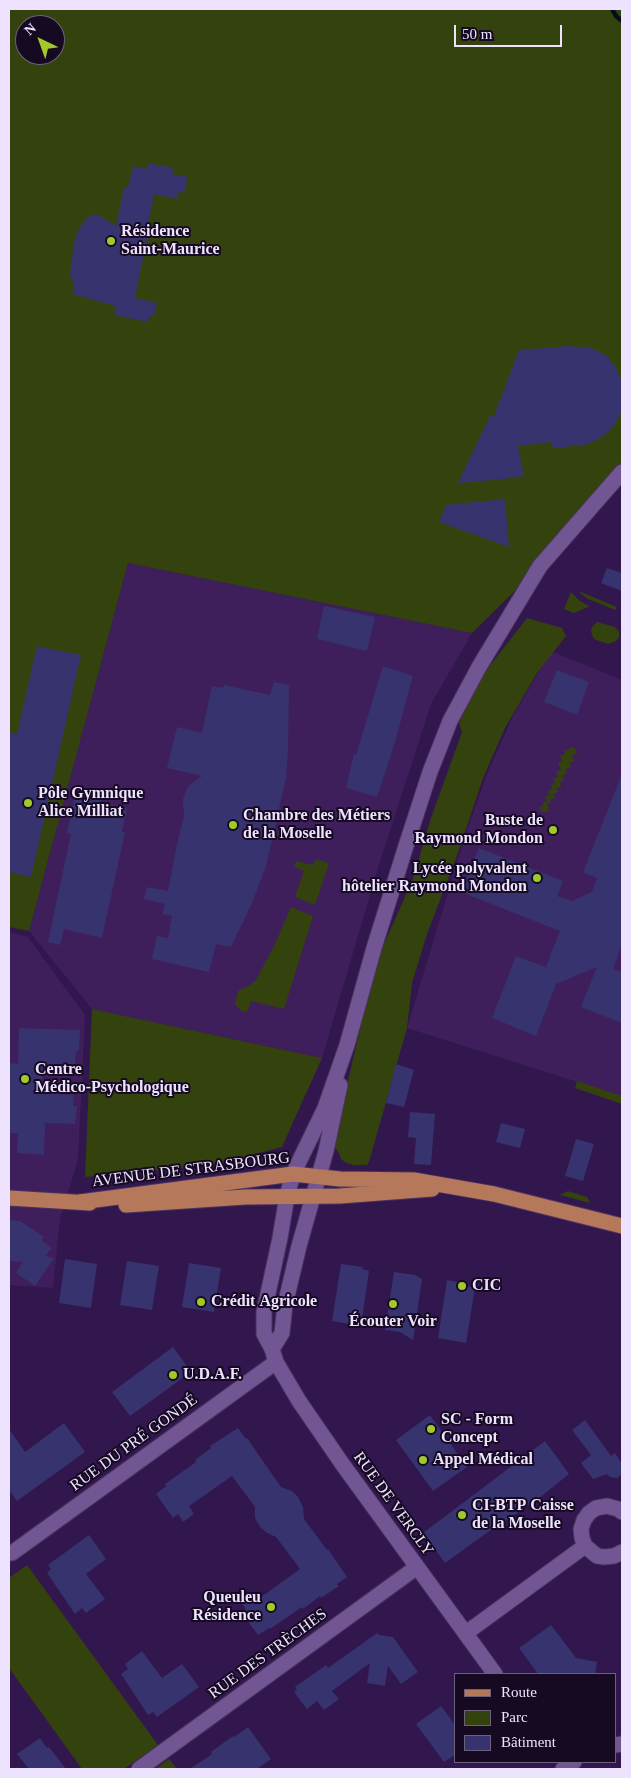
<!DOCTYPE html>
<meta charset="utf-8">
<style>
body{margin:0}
#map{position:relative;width:631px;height:1778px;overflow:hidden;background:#32164e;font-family:Georgia,serif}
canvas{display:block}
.frame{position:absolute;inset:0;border:10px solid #eee3ff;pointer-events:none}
.legend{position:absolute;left:454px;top:1673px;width:162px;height:90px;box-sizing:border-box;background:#150a22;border:1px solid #6c617a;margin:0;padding:6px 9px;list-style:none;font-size:15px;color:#eee3ff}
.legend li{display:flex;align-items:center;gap:10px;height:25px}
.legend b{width:25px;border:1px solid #6c617a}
.north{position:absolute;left:15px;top:15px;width:50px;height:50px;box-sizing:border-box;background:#150a22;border:1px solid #6c617a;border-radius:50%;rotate:318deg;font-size:14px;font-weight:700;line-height:20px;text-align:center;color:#eee3ff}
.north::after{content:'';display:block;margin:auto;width:18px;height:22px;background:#a1c929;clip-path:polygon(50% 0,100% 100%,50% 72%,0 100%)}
.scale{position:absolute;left:454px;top:25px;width:108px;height:22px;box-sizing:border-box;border:2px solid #eee3ff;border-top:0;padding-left:6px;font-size:15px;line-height:18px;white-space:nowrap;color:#eee3ff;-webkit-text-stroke:4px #150a22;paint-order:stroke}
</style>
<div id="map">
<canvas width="631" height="1778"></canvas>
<div class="frame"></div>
<ul class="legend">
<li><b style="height:6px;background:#b5785b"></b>Route</li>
<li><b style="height:14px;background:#34430d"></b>Parc</li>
<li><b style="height:14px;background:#37336e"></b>Bâtiment</li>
</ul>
<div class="north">N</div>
<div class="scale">50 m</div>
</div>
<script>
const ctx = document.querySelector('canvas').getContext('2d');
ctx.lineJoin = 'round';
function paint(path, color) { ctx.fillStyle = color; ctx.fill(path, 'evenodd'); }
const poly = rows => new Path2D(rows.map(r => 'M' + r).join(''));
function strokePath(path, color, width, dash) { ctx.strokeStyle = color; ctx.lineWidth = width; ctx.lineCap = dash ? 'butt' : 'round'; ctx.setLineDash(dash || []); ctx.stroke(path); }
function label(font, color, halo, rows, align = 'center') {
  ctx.font = font + ' Georgia,serif'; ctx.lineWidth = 4; ctx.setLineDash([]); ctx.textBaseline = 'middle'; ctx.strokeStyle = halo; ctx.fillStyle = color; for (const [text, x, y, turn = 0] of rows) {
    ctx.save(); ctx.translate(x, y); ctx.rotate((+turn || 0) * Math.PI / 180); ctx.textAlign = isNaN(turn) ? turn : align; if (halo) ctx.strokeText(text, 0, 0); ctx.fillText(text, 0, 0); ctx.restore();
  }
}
const built = poly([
 [128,563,472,633,431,704,378,868,322,1058,92,1009,29,931],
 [551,651,622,680,622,1096,407,1028,465,836,487,774,513,716],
 [9,932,28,937,85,1015,78,1160,60,1218,53,1288,9,1285]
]);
const green = poly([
 [9,9,622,9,622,472,540,566,472,633,128,563,29,931,9,927],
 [25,25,55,25,55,55,25,55],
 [571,592,580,601,589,606,588,607,574,613,564,609],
 [581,592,617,607,615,610,588,599,580,593],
 [527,618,562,628,566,636,537,673,505,728,483,778,458,853,427,934,412,983,407,1028,369,1162,367,1165,354,1165,346,1163,341,1159,339,1153,333,1145,367,999,383,946,413,879,431,818,462,732,459,723,472,694,485,672],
 [597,622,615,627,619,632,619,637,616,641,608,644,594,639,591,632,592,627],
 [574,747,577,753,572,755,574,761,569,763,571,767,566,769,567,773,563,775,564,780,560,782,561,787,556,788,558,792,553,794,555,798,550,799,551,802,547,804,549,811,542,812,539,807,543,806,543,803,547,801,545,797,549,795,548,791,552,789,551,785,555,783,553,779,558,777,556,772,561,770,558,763,562,761,560,756,565,754,564,751],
 [316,859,329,863,315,905,295,897,304,871,294,866,296,861,313,865],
 [291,907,313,916,284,1009,251,1001,247,1012,242,1011,238,1008,235,1004,238,991,250,985,256,980,275,944],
 [92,1009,322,1058,282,1147,207,1166,85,1177],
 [577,1081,622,1096,622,1104,575,1088],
 [568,1191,587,1197,590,1203,560,1195],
 [27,1565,158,1745,124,1769,82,1769,9,1668,9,1578],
 [169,1759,177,1769,155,1769]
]);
const stream = poly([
 [612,9,616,16,622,21]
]);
const building = poly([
 [148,163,174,168,172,174,188,177,184,193,178,192,177,199,154,194,145,238,147,238,135,298,157,303,154,316,150,315,148,322,114,315,116,306,72,294,74,287,70,273,74,243,78,231,85,220,89,216,97,214,116,226,124,187,128,188,133,166,147,169],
 [569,346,591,348,606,355,616,368,622,382,622,411,614,425,608,432,597,440,582,446,568,445,568,447,553,448,551,442,518,446,524,476,503,479,458,483,490,416,494,416,519,350],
 [505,499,509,547,439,522,446,505],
 [607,568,622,573,622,591,601,583],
 [324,606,375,617,367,651,317,639],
 [37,646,81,655,31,877,9,872,9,732,17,734],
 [383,666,413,676,395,742,377,797,346,788,354,754,356,755],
 [557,670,589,682,577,715,544,702],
 [274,682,289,685,288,750,286,778,266,866,252,903,231,947,216,944,209,972,152,959,157,936,168,938,172,916,162,914,165,904,144,899,147,887,168,891,177,844,184,816,183,799,188,786,202,776,167,768,177,727,202,733,212,686,223,688,224,685,270,695],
 [622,774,622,944,613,969,622,972,622,1023,581,1007,597,967,556,984,536,1036,492,1018,516,956,546,967,560,931,461,892,479,848,563,881,557,896,572,901,592,892,597,878,583,872],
 [76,791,102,797,101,802,127,808,122,832,125,832,102,938,64,929,60,945,48,942,71,834,67,833],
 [19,1028,80,1030,79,1051,76,1051,75,1066,43,1064,41,1093,74,1095,73,1106,77,1106,75,1124,45,1123,44,1155,17,1153,18,1133,9,1133,9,1063,18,1064],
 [396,1064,414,1070,404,1107,386,1103],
 [410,1112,435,1114,431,1165,414,1164,416,1138,408,1137],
 [501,1123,525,1129,520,1148,496,1142],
 [576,1139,594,1144,583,1181,565,1176],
 [9,1220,20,1221,44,1237,42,1241,52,1248,45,1256,54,1258,35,1286,16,1273,23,1262,9,1261],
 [65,1259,97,1264,91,1308,59,1303],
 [127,1261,159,1266,152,1310,120,1305],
 [189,1263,221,1268,214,1312,182,1307],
 [341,1264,363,1267,362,1269,369,1271,361,1326,332,1321],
 [394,1272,415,1275,422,1279,413,1340,400,1332,385,1330],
 [447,1280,468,1284,468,1286,475,1288,466,1343,438,1338],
 [173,1347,191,1372,130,1416,112,1392],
 [430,1415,467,1467,433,1491,396,1440],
 [585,1420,611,1456,615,1453,622,1464,622,1474,617,1478,610,1477,607,1474,593,1479,581,1463,591,1455,572,1430],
 [64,1423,85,1452,17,1501,9,1490,9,1429,25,1452],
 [238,1428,246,1439,247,1438,281,1487,292,1491,298,1497,303,1507,304,1519,327,1550,328,1549,347,1577,337,1584,339,1586,321,1598,320,1596,303,1609,302,1607,270,1629,269,1628,258,1635,241,1612,246,1609,240,1601,252,1593,257,1600,300,1569,276,1537,267,1533,260,1527,255,1518,255,1507,232,1476,189,1506,194,1514,183,1522,178,1514,173,1518,156,1494,166,1486,165,1484,196,1462,195,1460,211,1448,210,1446],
 [545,1441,569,1474,543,1495,500,1525,499,1524,445,1563,423,1533],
 [89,1535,106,1559,86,1574,105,1599,86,1613,82,1608,75,1614,47,1573,51,1569,48,1565],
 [551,1625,576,1658,597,1662,595,1674,538,1674,519,1648],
 [377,1633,379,1635,393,1637,418,1672,401,1684,388,1666,385,1686,367,1683,370,1663,332,1691,339,1699,324,1710,317,1701,307,1709,294,1692,297,1690,295,1687,326,1665,328,1668],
 [142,1651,162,1678,182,1664,199,1687,157,1717,153,1712,148,1715,121,1674,128,1669,125,1664],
 [441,1706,455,1725,455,1755,444,1762,416,1724],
 [248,1727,271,1759,257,1769,190,1769,212,1754,211,1752,233,1736,234,1737],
 [40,1738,47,1748,49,1747,66,1769,29,1769,17,1754]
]);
const minor = poly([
 [272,1349,282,1333,285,1305,299,1246,326,1151,340,1085],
 [622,1512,618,1509,607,1506,596,1508,589,1513,584,1520,581,1529,582,1538,585,1546,597,1556,604,1557,614,1556,622,1552],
 [9,1553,12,1553,276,1362],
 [466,1633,585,1546],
 [495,1674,343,1465,299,1401,276,1362,272,1349,264,1334,264,1312,280,1238,287,1196,293,1174,325,1108,347,1045,374,948,405,849,430,772,450,721,479,667,540,566,622,472],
 [615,1745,622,1744],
 [139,1769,417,1567],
 [563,1769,574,1762]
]);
const major = poly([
 [9,1198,90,1203],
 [80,1202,293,1174,340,1179,414,1180,494,1194,622,1226],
 [126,1205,245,1197,340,1196,432,1189]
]);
const markers = [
 [111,241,5,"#a1c929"],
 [28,803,5,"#a1c929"],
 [233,825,5,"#a1c929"],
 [553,830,5,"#a1c929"],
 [537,878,5,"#a1c929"],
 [25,1079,5,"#a1c929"],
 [462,1286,5,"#a1c929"],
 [201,1302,5,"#a1c929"],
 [393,1304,5,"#a1c929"],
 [173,1375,5,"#a1c929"],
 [431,1429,5,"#a1c929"],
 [423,1460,5,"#a1c929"],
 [462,1515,5,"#a1c929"],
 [271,1607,5,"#a1c929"]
];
const poiNames = [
 ["Résidence",121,232],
 ["Saint-Maurice",121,250],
 ["Pôle Gymnique",38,794],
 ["Alice Milliat",38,812],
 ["Chambre des Métiers",243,816],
 ["de la Moselle",243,834],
 ["Buste de",543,821,"right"],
 ["Raymond Mondon",543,839,"right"],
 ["Lycée polyvalent",527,869,"right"],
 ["hôtelier Raymond Mondon",527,887,"right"],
 ["Centre",35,1070],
 ["Médico-Psychologique",35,1088],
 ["CIC",472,1286],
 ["Crédit Agricole",211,1302],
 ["Écouter Voir",393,1322,"center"],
 ["U.D.A.F.",183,1375],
 ["SC - Form",441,1420],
 ["Concept",441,1438],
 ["Appel Médical",433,1460],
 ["CI-BTP Caisse",472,1506],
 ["de la Moselle",472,1524],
 ["Queuleu",261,1598,"right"],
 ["Résidence",261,1616,"right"]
];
const streetNames = [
 ["AVENUE DE STRASBOURG",191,1170,-7],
 ["RUE DU PRÉ GONDÉ",134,1443,-36],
 ["RUE DE VERCLY",393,1504,54],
 ["RUE DES TRÈCHES",268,1654,-36]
];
paint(built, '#3e1f5c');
paint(green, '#34430d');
strokePath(stream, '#020d18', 4.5);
paint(building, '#37336e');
strokePath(minor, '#49325f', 17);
strokePath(major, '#49325f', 17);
strokePath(minor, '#715693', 15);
strokePath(major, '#b5785b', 15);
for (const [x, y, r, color] of markers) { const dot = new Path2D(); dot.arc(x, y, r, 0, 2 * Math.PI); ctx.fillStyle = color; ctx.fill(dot); strokePath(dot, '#150a22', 2); }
label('bold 16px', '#eee3ff', '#150a22', poiNames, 'left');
label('16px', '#eee3ff', '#150a22', streetNames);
</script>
